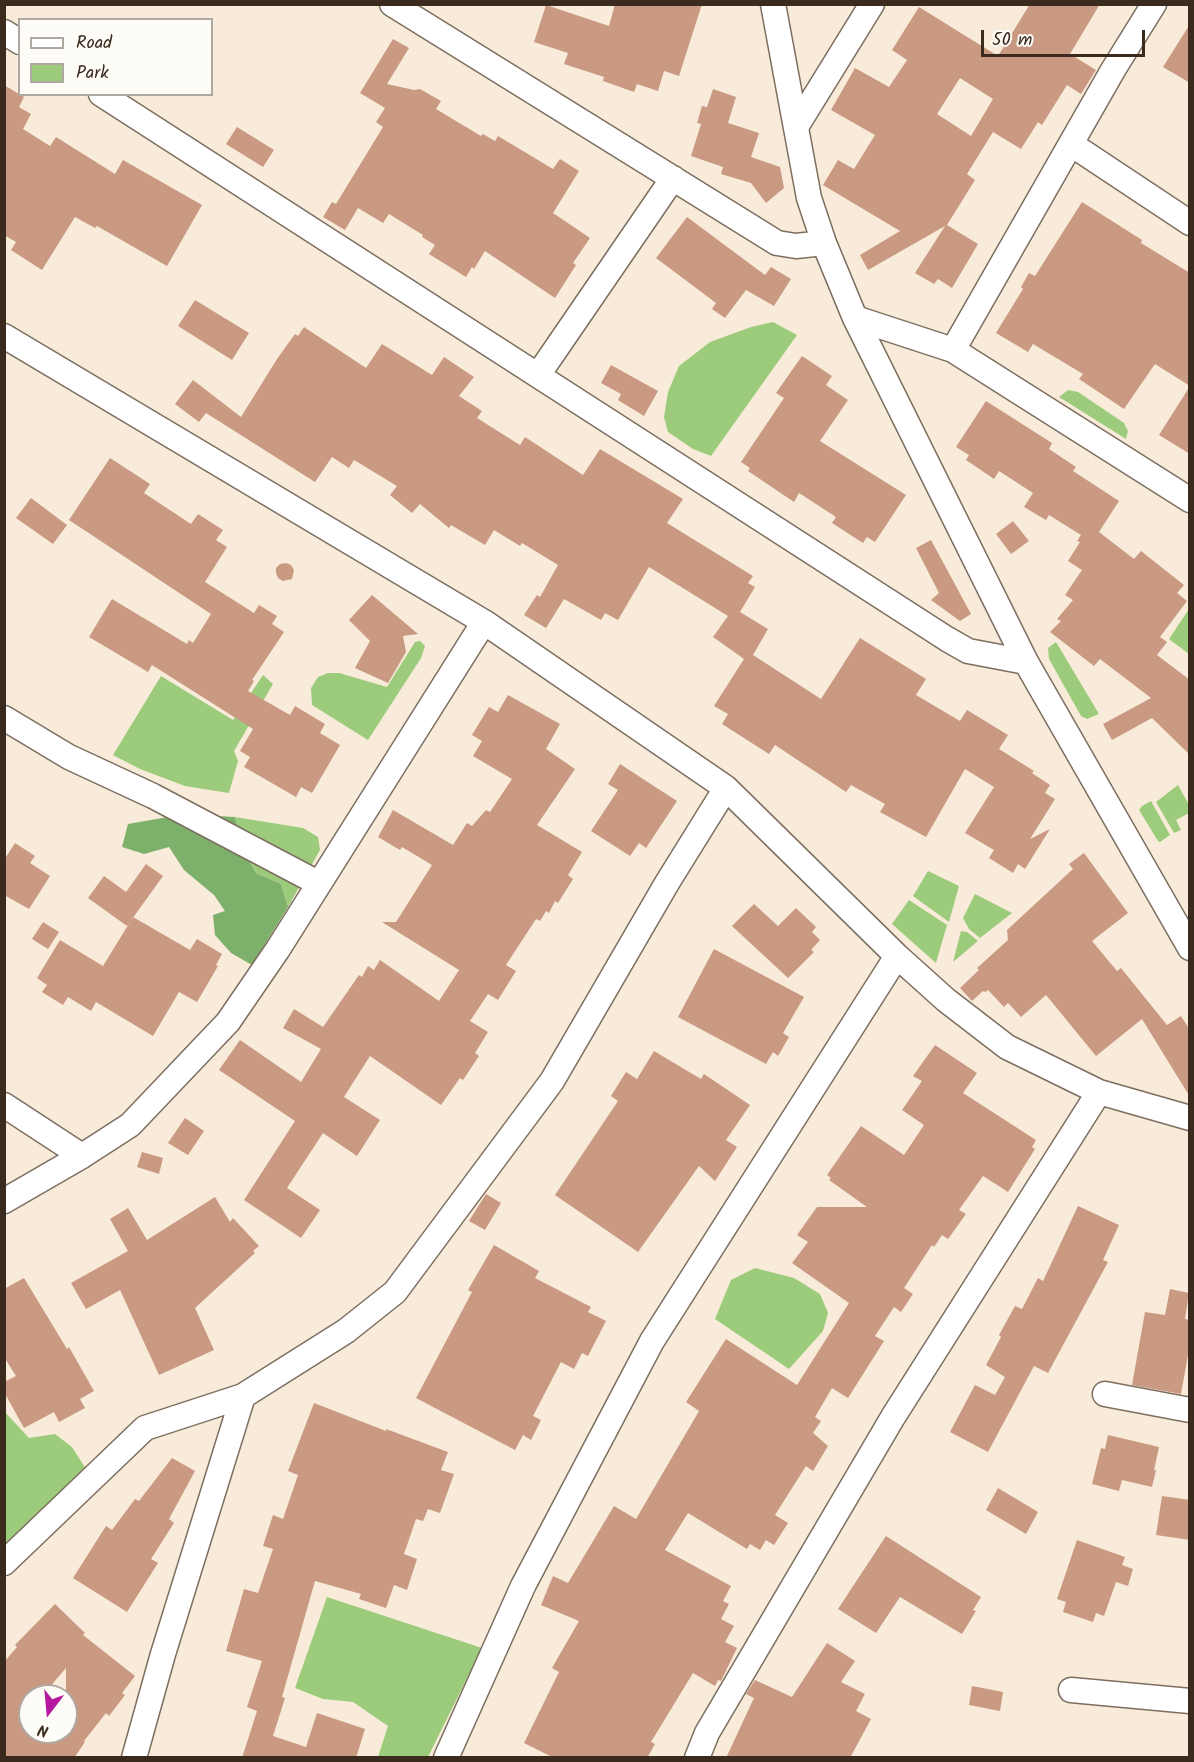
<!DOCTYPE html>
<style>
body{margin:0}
#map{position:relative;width:1194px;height:1762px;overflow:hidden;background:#f8ebda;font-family:Kalam,sans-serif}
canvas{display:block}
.frame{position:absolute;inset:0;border:6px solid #3b2a1e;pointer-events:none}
.legend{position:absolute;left:18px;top:18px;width:195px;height:78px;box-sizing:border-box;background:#fdfcf7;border:2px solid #afa8a0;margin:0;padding:8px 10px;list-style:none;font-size:18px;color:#3b2a1e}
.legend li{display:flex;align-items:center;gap:12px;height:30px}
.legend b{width:30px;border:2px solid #afa8a0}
.north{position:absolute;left:18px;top:1684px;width:60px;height:60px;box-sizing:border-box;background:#fdfcf7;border:2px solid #afa8a0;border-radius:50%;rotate:196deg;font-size:16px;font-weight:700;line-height:24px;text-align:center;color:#3b2a1e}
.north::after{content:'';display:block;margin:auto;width:21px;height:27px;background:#b5179e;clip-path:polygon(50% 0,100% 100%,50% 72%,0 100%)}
.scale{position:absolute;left:981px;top:30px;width:164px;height:27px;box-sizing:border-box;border:3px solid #3b2a1e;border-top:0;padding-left:8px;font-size:18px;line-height:21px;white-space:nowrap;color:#3b2a1e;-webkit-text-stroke:4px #fdfcf7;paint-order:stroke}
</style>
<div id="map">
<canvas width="1194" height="1762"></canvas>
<div class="frame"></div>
<ul class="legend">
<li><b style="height:8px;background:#fff"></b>Road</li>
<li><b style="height:16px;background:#9ccc7b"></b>Park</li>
</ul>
<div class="north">N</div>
<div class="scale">50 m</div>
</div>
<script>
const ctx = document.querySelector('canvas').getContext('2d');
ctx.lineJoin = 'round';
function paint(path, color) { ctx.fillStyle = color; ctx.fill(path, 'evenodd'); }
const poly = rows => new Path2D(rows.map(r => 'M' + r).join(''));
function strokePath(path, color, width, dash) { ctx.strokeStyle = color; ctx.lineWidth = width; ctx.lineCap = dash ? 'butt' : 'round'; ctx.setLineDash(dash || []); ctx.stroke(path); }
const green = poly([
 [773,322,797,335,711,456,693,449,668,432,664,417,668,392,679,366,710,342,751,327],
 [1068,390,1078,392,1124,423,1128,431,1126,439,1059,397],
 [1189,609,1190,654,1189,654,1169,639],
 [420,641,425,646,421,658,368,740,312,705,311,688,318,677,328,673,339,673,387,687,415,642],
 [1056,642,1099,714,1087,719,1081,716,1049,659,1048,648],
 [263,675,273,684,234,751,238,761,229,793,185,786,140,769,113,755,161,676,233,720],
 [1178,785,1189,805,1189,813,1176,820,1181,830,1174,833,1156,802],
 [1151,801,1170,835,1160,842,1158,841,1139,810,1142,806],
 [235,817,303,828,318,837,320,850,288,907,281,884,256,873,243,850],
 [928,871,959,886,949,922,913,896],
 [975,894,1012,913,980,938,969,929,963,918],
 [909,900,947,925,936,963,892,924],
 [961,931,967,932,978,941,953,962],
 [755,1268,794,1278,820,1294,828,1313,823,1331,789,1369,715,1319,731,1280],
 [4,1411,29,1438,55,1434,72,1447,88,1472,5,1546],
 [327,1597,482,1648,428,1757,378,1757,388,1726,353,1702,323,1699,295,1688]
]);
const forest = poly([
 [185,814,235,817,243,850,256,873,281,884,288,907,252,965,231,953,215,935,213,915,225,911,214,895,184,870,169,847,144,854,122,847,128,824]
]);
const building = poly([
 [615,4,702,4,679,76,664,71,658,91,637,84,634,92,603,81,604,77,564,64,568,53,534,42,546,5,609,26],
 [1030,4,1100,4,1070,54,1096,70,1081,94,1067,85,1042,125,1038,122,1021,149,993,132,967,174,975,180,947,225,978,244,952,288,938,279,934,284,915,273,945,226,868,270,860,255,900,231,823,185,838,160,854,169,875,135,831,110,855,68,889,87,907,60,892,50,919,7,998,56],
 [960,78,993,99,971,136,937,114],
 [1190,24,1190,83,1163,67],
 [393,39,409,48,387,84,414,90,420,89,441,101,436,109,481,136,483,134,495,141,498,136,553,169,560,159,579,171,553,213,590,238,573,263,576,265,555,298,485,251,474,269,472,267,466,277,429,254,435,245,422,237,423,235,389,214,383,223,358,208,345,230,323,217,332,202,336,204,383,127,376,122,385,108,360,93],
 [4,85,24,97,19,107,31,114,23,129,50,146,56,137,115,174,123,160,202,205,167,266,97,226,95,228,75,217,42,270,11,250,16,242,4,235],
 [713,89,736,97,728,123,759,133,751,157,780,167,784,188,766,203,751,183,721,174,723,167,691,156,701,124,697,123,702,106,707,107],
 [237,127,274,150,263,167,226,144],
 [1082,202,1142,240,1141,243,1190,273,1190,386,1155,364,1124,409,1079,379,1083,374,1033,344,1028,352,996,333,1023,289,1021,287,1029,273,1035,276],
 [687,217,765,275,771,267,791,279,774,306,746,290,725,318,712,309,716,303,656,258],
 [195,300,249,333,232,360,178,326],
 [304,327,366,368,382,344,432,375,444,357,474,377,459,396,482,411,477,418,520,445,525,437,583,475,600,449,683,499,667,523,753,576,748,583,755,587,740,612,768,629,753,655,821,699,860,638,926,679,916,695,960,721,967,710,1008,735,999,749,1034,771,1032,773,1050,785,1045,793,1055,799,1030,839,1050,829,1025,869,1018,864,1013,873,989,858,994,850,965,833,994,787,965,769,926,837,880,812,885,804,851,785,846,792,775,745,769,754,722,724,728,714,714,706,744,659,713,637,728,616,649,567,618,620,605,613,601,620,564,599,546,628,524,615,537,595,540,597,558,565,522,543,520,546,494,530,485,545,451,525,449,528,420,504,412,513,390,495,397,486,354,460,349,468,332,457,315,482,206,413,199,422,175,404,193,380,241,417,277,359,295,334,298,336],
 [802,356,832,376,826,385,848,400,820,441,906,495,875,542,867,537,863,543,832,523,836,517,799,493,794,502,748,471,750,468,741,462,784,398,776,393],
 [611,365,658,391,644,416,618,400,621,394,601,383],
 [1190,386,1190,454,1159,435],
 [986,401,1052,443,1049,449,1076,467,1073,471,1119,501,1099,532,1134,559,1141,551,1184,585,1177,593,1187,601,1160,637,1167,642,1157,655,1190,680,1190,755,1152,718,1112,740,1103,724,1151,698,1100,659,1094,666,1050,632,1061,621,1057,619,1073,600,1065,595,1082,570,1068,561,1080,542,1077,541,1081,535,1049,515,1046,520,1024,507,1033,493,999,471,994,479,966,460,969,455,956,447],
 [110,458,150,484,144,493,191,524,198,514,223,530,216,540,227,547,205,582,254,613,259,605,277,616,272,624,284,632,252,680,254,681,248,691,290,715,295,706,325,724,320,733,340,745,312,793,301,787,296,797,244,767,250,757,240,751,253,729,152,665,148,672,89,637,112,599,187,644,189,640,193,643,211,614,69,520],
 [31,498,67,525,53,544,16,518],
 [1013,521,1029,541,1011,554,996,534],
 [931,540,971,614,960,621,931,600,939,593,916,548],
 [286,563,291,565,294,570,292,579,283,581,278,578,276,573,276,568,280,564],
 [372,595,418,634,403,636,406,652,388,683,355,668,370,641,349,620],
 [508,695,560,724,546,749,575,769,537,825,582,852,568,875,573,879,558,903,555,901,549,913,546,911,540,921,536,919,506,965,516,971,498,1000,488,994,470,1021,488,1032,475,1053,479,1056,463,1080,460,1078,441,1105,370,1056,344,1097,380,1120,357,1156,323,1133,287,1188,320,1210,301,1238,244,1200,295,1121,219,1070,240,1040,301,1082,321,1049,283,1028,294,1009,323,1027,359,975,362,977,368,966,374,970,380,960,439,1001,459,970,382,922,396,922,432,865,402,847,400,850,378,837,393,810,453,845,467,823,472,826,486,810,490,812,512,779,473,756,482,741,472,735,489,707,498,712],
 [620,764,677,801,646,848,639,843,630,856,591,831,618,790,608,784],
 [15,843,35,856,30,863,50,876,29,909,4,895,4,860],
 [1084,853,1128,913,1092,941,1117,971,1121,968,1167,1025,1181,1016,1190,1030,1190,1097,1142,1019,1096,1056,1046,995,1021,1017,1008,1003,1004,1007,988,990,985,992,983,991,972,1001,960,988,979,970,977,968,1008,940,1007,930,1073,869,1069,864],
 [146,864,163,876,127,926,88,898,104,876,126,892],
 [754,904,778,926,796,908,816,927,812,932,820,940,811,950,814,952,788,978,732,926],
 [133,917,190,950,197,939,222,954,216,965,218,966,197,1002,179,992,153,1036,96,1002,91,1011,68,997,63,1005,42,992,47,985,37,978,60,940,103,966],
 [43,922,59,932,48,949,32,939],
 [714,949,804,997,783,1033,789,1037,778,1056,773,1052,766,1064,678,1017],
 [935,1045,977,1073,963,1093,1036,1140,1032,1147,1035,1149,1008,1192,983,1176,959,1210,966,1214,948,1239,942,1235,934,1247,932,1245,904,1288,913,1294,901,1312,894,1307,875,1336,884,1341,848,1398,832,1388,815,1417,821,1421,813,1433,828,1446,813,1471,806,1466,775,1515,788,1523,774,1545,766,1540,760,1550,750,1544,747,1549,688,1513,665,1550,731,1586,723,1601,729,1604,721,1619,734,1626,725,1642,737,1648,721,1681,718,1680,715,1686,693,1673,651,1742,655,1744,647,1758,554,1758,524,1743,559,1672,552,1668,579,1621,541,1605,553,1576,568,1583,614,1506,636,1519,699,1411,686,1402,726,1339,797,1385,849,1303,792,1263,808,1242,797,1235,817,1207,867,1207,829,1180,831,1178,827,1175,861,1126,904,1155,924,1125,902,1110,922,1081,913,1076],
 [654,1051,701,1079,704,1074,750,1105,726,1140,737,1147,715,1181,699,1166,638,1252,555,1195,618,1101,611,1096,626,1072,637,1079],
 [185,1118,204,1131,188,1155,168,1143],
 [142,1152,163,1158,159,1174,137,1167],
 [486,1194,501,1203,485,1230,469,1221],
 [215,1197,230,1222,233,1218,259,1246,253,1251,255,1253,195,1308,214,1350,159,1375,120,1290,86,1309,71,1283,128,1251,110,1219,128,1208,147,1240],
 [1078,1206,1119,1225,1103,1260,1108,1262,1048,1373,1034,1366,988,1452,950,1432,975,1385,995,1395,1005,1377,986,1365,1001,1337,999,1335,1015,1306,1022,1309,1038,1278,1043,1281],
 [494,1245,539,1271,535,1278,591,1307,588,1312,606,1321,588,1356,582,1353,574,1369,561,1362,533,1416,541,1420,531,1440,523,1435,515,1450,416,1398,472,1292,468,1290],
 [24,1278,67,1349,69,1347,94,1391,80,1399,85,1408,59,1422,54,1412,24,1428,4,1392,4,1382,16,1376,4,1357,4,1289],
 [1170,1289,1189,1293,1185,1319,1190,1320,1190,1344,1181,1394,1132,1385,1145,1312,1165,1315],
 [314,1403,386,1431,386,1429,448,1452,441,1470,454,1474,440,1513,428,1509,423,1521,416,1519,404,1554,417,1559,407,1590,394,1585,386,1608,359,1599,361,1594,315,1581,282,1697,285,1698,273,1736,306,1747,317,1713,365,1729,356,1758,242,1758,257,1711,247,1707,262,1661,226,1651,244,1589,258,1593,273,1549,263,1546,273,1515,283,1519,298,1475,288,1471],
 [1108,1435,1159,1447,1154,1470,1156,1470,1152,1487,1122,1480,1119,1491,1092,1484,1101,1448,1105,1449],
 [172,1458,195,1471,169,1519,174,1523,151,1559,158,1563,127,1612,73,1578,106,1526,112,1530,135,1499,139,1501],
 [998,1488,1038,1512,1026,1534,986,1510],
 [1162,1496,1190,1500,1190,1540,1156,1535],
 [886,1536,981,1597,973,1610,976,1611,962,1634,900,1597,876,1633,838,1609],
 [1077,1540,1125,1557,1122,1565,1133,1569,1128,1586,1116,1582,1104,1616,1096,1613,1093,1622,1063,1612,1066,1602,1057,1599],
 [55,1604,85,1633,83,1635,135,1676,122,1693,125,1695,109,1716,106,1713,84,1741,85,1742,74,1758,4,1758,4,1662,17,1647,15,1645],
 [66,1668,66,1732,30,1732,30,1696,42,1696],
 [827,1643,855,1661,841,1682,865,1694,856,1711,871,1719,850,1758,726,1758,754,1698,746,1694,755,1680,792,1697],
 [972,1686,1003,1692,1000,1711,969,1705]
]);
const minor = poly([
 [392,4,777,243,796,246,824,243],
 [773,4,809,198,824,243,855,318,1026,662,1190,948],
 [4,32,20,42],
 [101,94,947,639,968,651,1026,662],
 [796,127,872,4],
 [1071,144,1190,223],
 [855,318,953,350,1190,500],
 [4,336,484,622,726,788,897,956,946,1000,1007,1047,1099,1092,1190,1118],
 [953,350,1113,70,1154,4],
 [538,375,673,178],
 [4,718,69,757,153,796,318,883],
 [4,1105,82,1156],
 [4,1201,82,1156,130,1125,228,1022,278,949,484,622],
 [1105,1394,1190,1410],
 [4,1563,145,1428,243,1396,346,1331,395,1292,552,1081,667,883,726,788],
 [1071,1690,1190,1701],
 [134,1758,163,1654,243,1396],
 [446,1758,523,1586,652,1341,897,956],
 [697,1758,707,1733,893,1417,1099,1092]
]);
paint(green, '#9ccc7b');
paint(forest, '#7db06b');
paint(building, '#c99982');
strokePath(minor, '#7d6e60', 27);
strokePath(minor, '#fff', 24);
</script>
